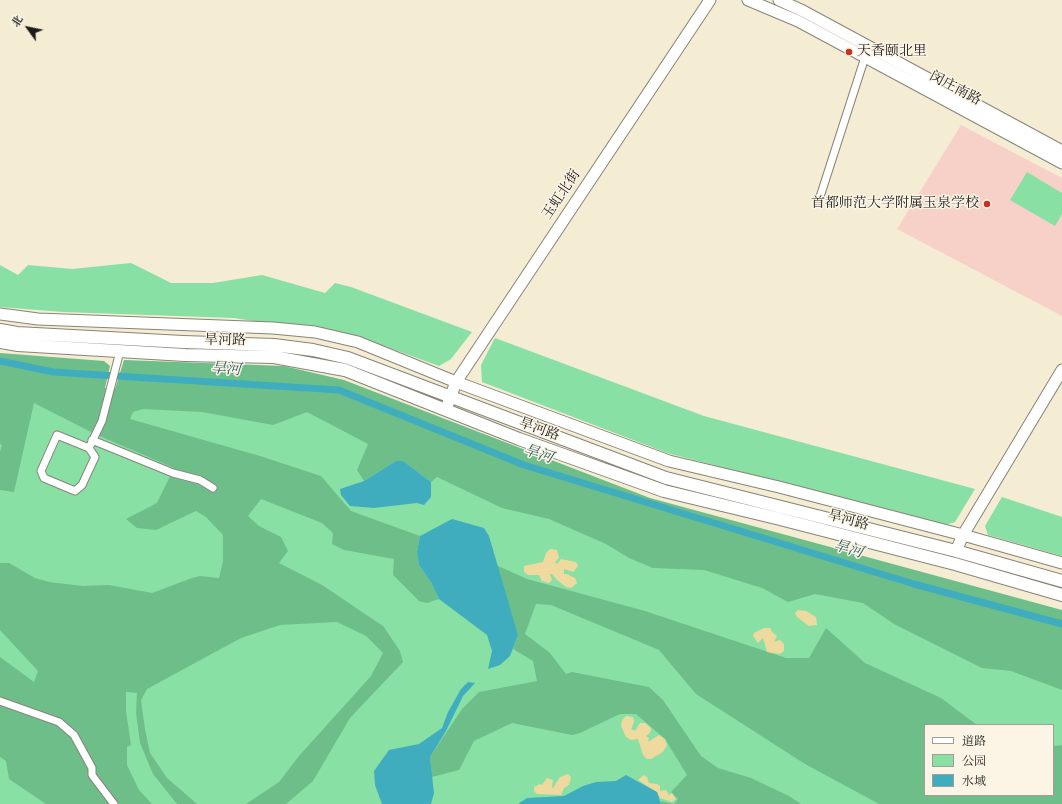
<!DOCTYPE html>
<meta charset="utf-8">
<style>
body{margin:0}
#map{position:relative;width:1062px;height:804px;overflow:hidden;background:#f4ecd3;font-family:"IM FELL Double Pica","Noto Serif SC",serif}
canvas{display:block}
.legend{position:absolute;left:924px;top:724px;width:130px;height:72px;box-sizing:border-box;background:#fcf5e5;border:1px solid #a29e95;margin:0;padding:5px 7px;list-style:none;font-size:12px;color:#1c1c1c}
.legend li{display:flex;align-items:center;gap:8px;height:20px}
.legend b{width:20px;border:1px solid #a29e95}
.north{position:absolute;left:8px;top:8px;width:40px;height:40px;-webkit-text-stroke:3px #fcf5e5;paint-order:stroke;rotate:303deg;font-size:11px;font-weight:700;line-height:16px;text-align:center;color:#1c1c1c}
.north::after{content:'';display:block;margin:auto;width:14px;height:18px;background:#1c1c1c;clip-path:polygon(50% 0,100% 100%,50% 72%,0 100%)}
</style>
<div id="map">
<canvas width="1062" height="804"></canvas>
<ul class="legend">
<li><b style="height:5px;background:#fff"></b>道路</li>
<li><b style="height:11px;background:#88e0a5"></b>公园</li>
<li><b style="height:11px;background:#40adbf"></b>水域</li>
</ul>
<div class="north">北</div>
</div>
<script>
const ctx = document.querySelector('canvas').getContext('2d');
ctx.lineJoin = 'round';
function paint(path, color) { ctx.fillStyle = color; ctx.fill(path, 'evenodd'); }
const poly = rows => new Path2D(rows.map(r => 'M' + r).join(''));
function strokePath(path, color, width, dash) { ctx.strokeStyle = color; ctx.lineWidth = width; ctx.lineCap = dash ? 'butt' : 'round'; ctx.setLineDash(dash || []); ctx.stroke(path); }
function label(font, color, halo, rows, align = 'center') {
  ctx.font = font + ' "IM FELL Double Pica","Noto Serif SC",serif'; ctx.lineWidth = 3; ctx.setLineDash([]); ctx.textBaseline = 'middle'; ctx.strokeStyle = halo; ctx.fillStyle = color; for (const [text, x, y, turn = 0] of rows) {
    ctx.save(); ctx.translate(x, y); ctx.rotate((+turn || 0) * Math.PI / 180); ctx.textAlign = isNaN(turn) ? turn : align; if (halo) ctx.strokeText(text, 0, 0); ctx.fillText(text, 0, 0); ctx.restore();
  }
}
const built = poly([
 [961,125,1062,178,1062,316,897,229]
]);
const green = poly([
 [1027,172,1062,193,1062,214,1055,226,1010,200],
 [131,263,171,283,213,283,262,275,325,293,335,283,351,287,472,332,451,359,439,366,362,338,234,318,63,312,0,307,0,265,18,275,28,265,72,269],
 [495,338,704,416,975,489,955,522,946,525,667,453,482,382,481,365],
 [0,375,25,381,116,390,236,380,1062,642,1062,804,0,804],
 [925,725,1053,725,1053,795,925,795],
 [1002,497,1062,517,1062,556,988,535,985,526]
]);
const forest = poly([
 [0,353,104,361,110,366,105,388,115,389,124,360,284,366,344,380,650,498,1062,610,1062,690,1011,671,982,668,894,624,863,603,815,594,788,602,762,588,704,570,653,568,629,558,606,544,549,519,502,508,437,477,431,482,403,461,396,461,364,481,357,470,368,444,307,412,273,425,202,412,143,409,133,412,130,419,260,456,321,476,351,511,420,536,417,552,419,565,431,582,439,599,427,603,419,601,393,575,394,559,344,550,332,544,333,533,322,523,261,499,248,516,259,526,281,537,288,551,279,563,322,585,383,626,400,651,403,662,350,718,313,781,286,804,246,804,279,782,299,756,371,676,383,653,366,636,337,622,280,625,241,638,147,689,141,700,145,729,150,753,167,778,197,804,177,804,153,774,140,743,136,713,137,693,126,692,126,711,131,745,127,747,127,765,139,790,152,804,46,804,9,779,6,761,0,757,0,657,34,682,38,671,0,630,0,563,9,563,35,578,49,582,83,586,109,585,152,593,192,578,200,576,219,578,223,561,223,535,206,517,196,511,156,530,137,528,126,519,157,503,174,468,95,434,34,403,14,492,0,490,0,452,2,445,0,444],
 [496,565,527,579,645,611,786,658,809,658,826,628,865,663,941,698,977,725,925,725,925,795,1053,795,1053,746,1062,745,1062,804,879,804,805,764,696,694,659,650,551,605,536,604,525,634,550,653,566,674,572,672,649,687,663,700,701,756,718,768,751,778,789,796,801,804,661,804,661,801,674,804,678,799,671,792,687,775,665,739,636,714,620,714,580,733,572,735,512,723,474,741,459,770,432,777,430,757,462,709,479,692,537,681,533,661,513,649,518,635]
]);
const sand = poly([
 [550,549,557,550,559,558,555,562,557,564,561,559,576,562,578,566,573,572,564,569,564,574,567,574,575,578,577,583,571,588,566,587,557,580,552,574,550,574,552,580,549,583,542,581,539,575,528,575,524,572,524,566,543,562,546,553],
 [798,610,806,611,816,617,817,625,809,626,797,617,795,613],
 [764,628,771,628,771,631,777,636,774,642,780,640,784,644,784,651,780,654,767,652,763,638,758,643,753,636,754,633],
 [626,716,633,717,634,722,631,729,635,731,640,723,645,723,651,728,650,733,646,736,649,738,648,742,659,735,665,739,667,745,663,752,651,759,647,759,643,755,638,739,631,740,626,737,621,726,622,720],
 [568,774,571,777,569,785,564,788,561,795,537,794,534,791,534,787,540,784,542,785,547,778,553,780,552,787,553,788,560,777],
 [644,775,647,777,649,783,657,784,660,786,660,791,666,790,669,795,672,793,676,799,672,802,660,798,657,792,638,780]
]);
const water = poly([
 [396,461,403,461,431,482,431,497,424,505,417,503,374,508,350,506,341,495,340,489,364,481],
 [452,519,484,528,489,536,518,635,510,656,500,665,488,669,492,651,487,635,439,599,431,582,419,565,417,552,420,536],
 [468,682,475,683,463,696,446,731,430,757,434,793,431,804,382,804,375,785,374,771,389,750,419,744,442,728,448,712,461,689],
 [626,775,657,792,661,804,518,804,527,798,564,796,583,786,596,782,616,781]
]);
const canal = poly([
 [0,361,53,372,339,390,524,465,914,584,1062,624]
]);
const street = poly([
 [819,200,866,54],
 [92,440,173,473,200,480,213,488],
 [89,448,95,457,82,485,75,491,44,478,41,471,57,435,89,448,102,421,120,351],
 [0,701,59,722,74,735,92,768,92,775,114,804]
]);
const secondary = poly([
 [748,0,798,21,1062,163],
 [779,0,803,11,1062,151],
 [0,314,38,319,273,328,315,332,358,342,456,382,669,461,779,487,963,535,1062,563],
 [446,409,456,382,710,0],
 [956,551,963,535,1062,370]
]);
const primary = poly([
 [0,330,17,333,183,342,274,345,313,350,348,358,666,478,956,551,1062,581],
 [0,342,18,345,185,355,274,357,345,370,519,439,664,491,776,518,955,564,1062,595]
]);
const markers = [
 [849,52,4,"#c8321e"],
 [987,204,4,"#c8321e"]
];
const poiNames = [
 ["天香颐北里",857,52],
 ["首都师范大学附属玉泉学校",979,204,"right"]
];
const streetNames = [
 ["闵庄南路",955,89,28],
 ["玉虹北街",562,195,-56],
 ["旱河路",225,341,1],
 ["旱河路",539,430,20],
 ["旱河路",848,521,15]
];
const waterNames = [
 ["旱河",226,370,4],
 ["旱河",538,455,18],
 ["旱河",848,550,17]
];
paint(built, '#f7d1c8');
paint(green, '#88e0a5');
paint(forest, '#6ebe8a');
paint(sand, '#eeda9e');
paint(water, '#40adbf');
strokePath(canal, '#40adbf', 7);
strokePath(street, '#888478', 9);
strokePath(secondary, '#888478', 13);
strokePath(primary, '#888478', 14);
strokePath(street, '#fff', 7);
strokePath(secondary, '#fff', 11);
strokePath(primary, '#fff', 12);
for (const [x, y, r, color] of markers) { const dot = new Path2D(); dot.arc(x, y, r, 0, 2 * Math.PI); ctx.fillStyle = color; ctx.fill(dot); strokePath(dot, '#fcf5e5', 1.5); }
label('14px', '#1c1c1c', '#fcf5e5', poiNames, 'left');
label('14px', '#1c1c1c', '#fcf5e5', streetNames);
label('italic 15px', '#2c5d65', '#fcf5e5', waterNames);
</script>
